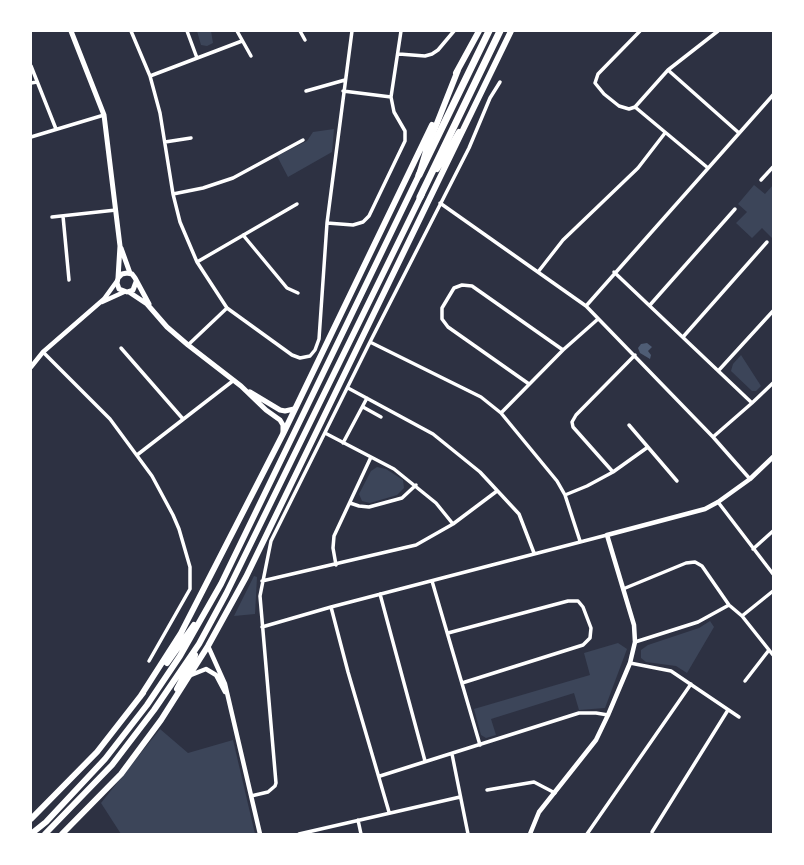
<!DOCTYPE html>
<style>
body{margin:0}
#map{position:relative;width:804px;height:865px;overflow:hidden;background:#2d3142;font-family:Ubuntu,sans-serif}
canvas{display:block}
.frame{position:absolute;inset:0;border:32px solid #fff;pointer-events:none}
</style>
<div id="map">
<canvas width="804" height="865"></canvas>
<div class="frame"></div>
</div>
<script>
const ctx = document.querySelector('canvas').getContext('2d');
ctx.lineJoin = 'round';
function paint(path, color) { ctx.fillStyle = color; ctx.fill(path, 'evenodd'); }
const poly = rows => new Path2D(rows.map(r => 'M' + r).join(''));
function strokePath(path, color, width, dash) { ctx.strokeStyle = color; ctx.lineWidth = width; ctx.lineCap = dash ? 'butt' : 'round'; ctx.setLineDash(dash || []); ctx.stroke(path); }
const green = poly([
 [197,31,211,31,213,43,207,46,201,45],
 [334,129,332,152,288,177,277,156,307,141,313,132],
 [754,185,765,194,773,185,773,239,762,228,752,238,736,223,747,212,738,204],
 [741,355,761,386,756,391,752,391,731,371,733,364],
 [377,467,386,469,403,480,404,488,397,495,370,503,362,501,359,494,371,471],
 [254,576,257,577,255,614,234,616],
 [710,621,714,627,687,673,676,666,646,662,641,658,641,650,648,645,699,628],
 [618,643,627,649,605,708,579,710,574,693,491,719,496,735,486,738,481,735,474,709,590,675,584,653],
 [160,729,188,753,233,740,255,834,121,834,101,803]
]);
const water = poly([
 [641,344,647,343,652,347,648,351,651,355,650,359,640,353,638,348]
]);
const minor = poly([
 [131,31,150,76,160,113,173,194,180,222,197,262,227,308,292,355,300,358,310,356,315,350,319,339,327,223,352,31],
 [187,31,197,58],
 [237,31,251,56],
 [300,31,305,40],
 [640,31,598,74,595,83,604,94,619,106,629,109,635,107,708,168],
 [399,54,425,56,432,54,438,50,454,31],
 [31,66,56,129],
 [668,70,739,133],
 [150,76,242,41],
 [31,83,37,82],
 [306,91,345,80],
 [343,91,391,97],
 [635,107,668,70,718,31],
 [31,137,104,115],
 [165,142,191,138],
 [761,180,773,167],
 [173,194,203,188,233,178,303,140],
 [440,203,586,306,713,437,750,479],
 [63,216,69,280],
 [52,217,116,210],
 [327,223,353,225,363,222,369,216,405,141,405,131,394,112,391,97,401,31],
 [243,235,287,288,298,293],
 [197,262,297,204],
 [538,272,563,240,638,168,665,133],
 [614,272,752,403,713,437],
 [650,305,735,209],
 [586,306,773,95],
 [683,337,767,242],
 [370,342,481,397,501,413,557,481,565,495,580,541],
 [188,345,227,308],
 [121,348,183,419],
 [43,352,110,419,152,476,173,515,179,529,190,567,190,589,149,661],
 [719,370,773,311],
 [529,384,448,327,442,319,442,308,454,288,462,285,472,286,563,350],
 [348,388,433,434,480,472,519,514,534,553],
 [752,403,773,383],
 [363,407,381,417],
 [501,413,563,350,598,319],
 [629,425,677,481],
 [325,433,394,469,436,503,453,524],
 [343,443,367,398],
 [137,455,234,380],
 [613,472,573,427,572,422,576,415,635,355],
 [565,495,587,486,613,472,648,447],
 [718,502,773,574],
 [350,503,359,506,369,507,402,498,416,485],
 [753,549,773,531],
 [336,565,333,548,334,536,371,457],
 [262,581,416,545,453,524,497,491],
 [432,581,480,745],
 [623,589,686,563,695,562,702,566,729,605,742,616,773,655],
 [380,594,425,761],
 [331,607,348,672,389,812],
 [742,616,773,591],
 [262,627,331,607,607,535],
 [448,633,568,601,578,601,583,607,591,628,590,638,583,645,462,683],
 [635,642,698,622,729,605],
 [630,663,671,671,739,717],
 [745,681,769,650],
 [452,754,468,834],
 [380,776,579,713,596,713,608,715],
 [487,790,534,782,555,793],
 [251,796,268,792,275,786,276,783,260,596,271,541,370,342,469,148,490,98,500,82],
 [358,820,361,834],
 [652,832,728,710],
 [299,834,460,797],
 [587,834,691,684]
]);
const tertiary = poly([
 [102,302,124,292],
 [31,367,43,352,104,299,117,281],
 [208,646,225,684,260,834],
 [191,675,206,669,216,675,225,692],
 [530,834,539,812,596,740,608,715,630,663,635,642,634,625,607,535,705,509,718,502,750,479,773,457]
]);
const secondary = poly([
 [71,31,104,115,120,246,118,278],
 [121,248,130,273],
 [136,282,133,290,127,292,119,289,117,283,118,278,122,274,127,273,132,274,135,278,149,304],
 [129,292,147,304,167,327,188,345,241,386,266,410,280,420,283,425,283,433],
 [250,392,280,410,285,411,294,409]
]);
const trunk = poly([
 [456,73,479,31],
 [437,169,459,132],
 [167,663,194,625],
 [177,689,195,655],
 [140,697,181,633,283,434,432,125],
 [31,819,97,752,143,693],
 [31,834,46,822,105,759,147,705,180,656,221,584,419,175,426,151,458,70],
 [45,834,112,765,154,710,199,644,226,594,422,194],
 [62,834,121,774,161,720,208,646,246,577,511,31]
]);
const motorway = poly([
 [419,175,489,31],
 [420,197,500,31]
]);
paint(green, '#3c4559');
paint(water, '#4f5d75');
strokePath(minor, '#fff', 3.5);
strokePath(tertiary, '#fff', 4.5);
strokePath(secondary, '#fff', 5);
strokePath(trunk, '#fff', 6);
strokePath(motorway, '#fff', 7);
</script>
